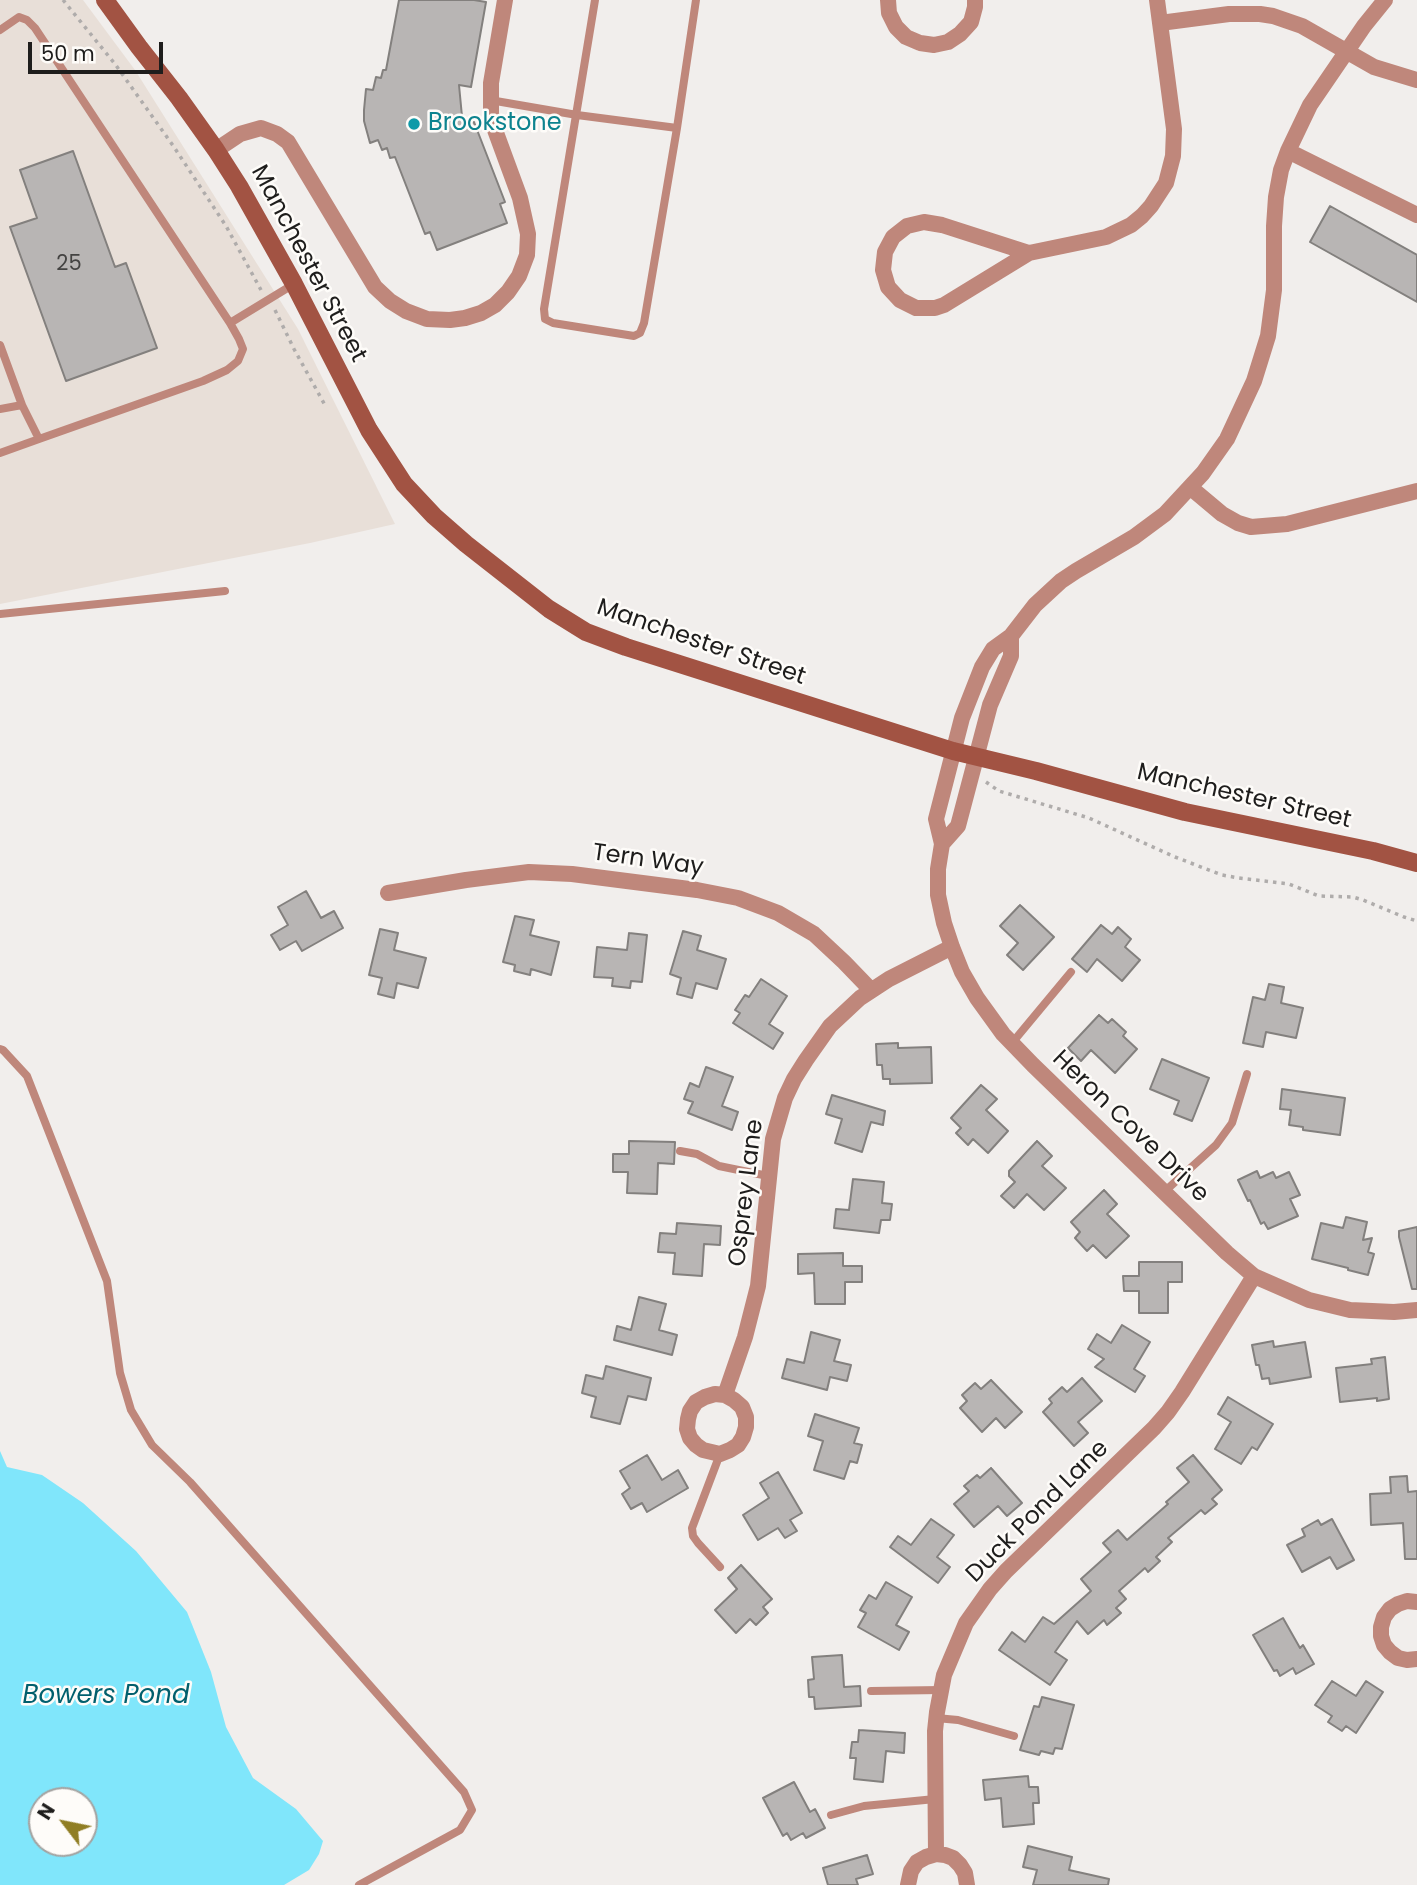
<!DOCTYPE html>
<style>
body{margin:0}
#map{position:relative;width:1417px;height:1885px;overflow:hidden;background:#f1eeec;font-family:Poppins,sans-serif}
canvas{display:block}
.north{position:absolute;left:28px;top:1787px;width:70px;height:70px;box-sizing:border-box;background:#fefcf9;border:2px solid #a4a3a1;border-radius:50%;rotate:302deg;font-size:19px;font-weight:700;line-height:28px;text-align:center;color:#1e1d1c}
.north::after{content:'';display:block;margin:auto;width:24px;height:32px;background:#907e24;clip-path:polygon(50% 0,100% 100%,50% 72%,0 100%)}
.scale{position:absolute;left:28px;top:42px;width:135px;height:32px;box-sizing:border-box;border:4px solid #1e1d1c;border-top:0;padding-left:9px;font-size:21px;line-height:24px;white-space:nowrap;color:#1e1d1c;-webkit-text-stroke:5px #fefcf9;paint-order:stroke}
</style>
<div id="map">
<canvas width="1417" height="1885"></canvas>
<div class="north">N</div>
<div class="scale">50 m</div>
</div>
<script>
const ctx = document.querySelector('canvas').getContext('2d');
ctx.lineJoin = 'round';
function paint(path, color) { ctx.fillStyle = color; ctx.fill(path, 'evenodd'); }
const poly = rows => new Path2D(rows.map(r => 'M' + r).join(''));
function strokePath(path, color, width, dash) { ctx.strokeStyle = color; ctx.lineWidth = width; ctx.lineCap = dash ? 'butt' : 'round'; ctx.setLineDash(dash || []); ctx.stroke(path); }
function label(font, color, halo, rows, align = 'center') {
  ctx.font = font + ' Poppins,sans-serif'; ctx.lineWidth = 5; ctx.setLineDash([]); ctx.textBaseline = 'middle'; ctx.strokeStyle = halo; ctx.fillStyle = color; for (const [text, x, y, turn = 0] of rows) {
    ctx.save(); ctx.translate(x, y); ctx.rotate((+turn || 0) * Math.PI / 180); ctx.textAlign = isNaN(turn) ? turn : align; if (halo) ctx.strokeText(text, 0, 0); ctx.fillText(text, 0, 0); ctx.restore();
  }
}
const built = poly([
 [0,0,83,0,135,70,298,329,395,524,310,543,0,604]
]);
const water = poly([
 [0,1451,7,1467,42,1475,83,1503,136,1551,187,1612,211,1672,226,1727,253,1778,296,1809,323,1841,319,1854,309,1870,284,1885,0,1885],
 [84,1801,84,1843,42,1843,42,1801]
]);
const building = poly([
 [399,0,474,0,486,2,471,87,459,85,463,127,474,122,505,202,500,204,507,223,437,250,430,232,425,234,395,157,390,158,387,148,382,150,378,140,370,143,364,121,364,110,366,89,373,90,376,77,381,78,383,70,386,70,399,0],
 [73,151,115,267,126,263,157,348,66,381,10,227,37,218,20,170,73,151],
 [1330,206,1417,255,1417,302,1310,242,1330,206],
 [306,891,321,918,334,911,343,928,302,951,296,941,280,950,271,935,288,925,278,907,306,891],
 [1020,905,1054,937,1023,970,1007,955,1018,943,1000,926,1020,905],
 [515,916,534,920,530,935,559,942,551,975,531,969,530,975,514,971,515,965,503,962,515,916],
 [1101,925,1112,934,1118,927,1131,939,1125,947,1140,960,1122,981,1097,959,1087,972,1072,959,1101,925],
 [380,929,398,933,394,950,426,958,418,988,397,983,394,998,378,994,382,978,369,975,380,929],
 [683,931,701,936,697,950,726,959,717,989,696,983,692,998,677,994,681,978,670,974,683,931],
 [629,933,647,935,642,982,631,981,630,988,612,986,613,978,594,977,597,947,627,950,629,933],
 [761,979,787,996,769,1024,783,1033,773,1049,733,1023,740,1013,735,1010,745,995,749,997,761,979],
 [1269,984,1284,987,1281,1003,1303,1008,1296,1038,1266,1032,1263,1047,1243,1043,1253,997,1265,1000,1269,984],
 [1099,1015,1108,1023,1112,1019,1126,1032,1123,1036,1137,1049,1115,1073,1091,1050,1081,1061,1068,1048,1099,1015],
 [898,1043,898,1048,931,1047,932,1083,890,1084,890,1079,883,1079,882,1065,877,1065,876,1044,898,1043],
 [1162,1059,1209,1078,1192,1121,1174,1114,1179,1101,1150,1089,1162,1059],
 [706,1067,733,1077,722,1106,738,1112,732,1130,688,1113,693,1102,684,1099,690,1083,699,1087,706,1067],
 [981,1085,997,1099,986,1110,1008,1131,988,1153,973,1139,968,1145,956,1133,961,1128,951,1118,981,1085],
 [1282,1089,1345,1098,1340,1135,1303,1130,1303,1127,1289,1125,1291,1110,1280,1109,1282,1089],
 [832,1095,885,1111,883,1125,871,1122,862,1152,835,1143,842,1119,826,1114,832,1095],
 [629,1141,675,1142,674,1164,658,1163,657,1194,627,1193,628,1172,613,1172,613,1154,629,1154,629,1141],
 [1037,1141,1052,1156,1042,1166,1066,1188,1044,1210,1027,1194,1014,1208,1001,1196,1015,1182,1009,1176,1009,1171,1037,1141],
 [1257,1171,1260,1178,1273,1172,1276,1178,1289,1172,1300,1195,1290,1199,1298,1216,1268,1229,1264,1222,1261,1224,1250,1200,1248,1201,1238,1180,1257,1171],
 [853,1179,884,1182,882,1203,892,1204,890,1220,881,1220,879,1233,834,1228,836,1209,849,1210,853,1179],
 [1104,1190,1117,1204,1107,1214,1129,1236,1106,1258,1093,1245,1087,1251,1075,1238,1080,1232,1071,1222,1104,1190],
 [1346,1217,1367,1222,1363,1240,1372,1238,1368,1252,1374,1254,1368,1275,1348,1270,1348,1268,1312,1259,1321,1223,1343,1228,1346,1217],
 [677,1223,721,1226,720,1245,704,1244,702,1276,673,1274,675,1253,658,1252,660,1233,676,1234,677,1223],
 [1417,1227,1417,1289,1412,1289,1399,1237,1399,1231,1417,1227],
 [843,1253,843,1266,862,1266,862,1282,845,1282,845,1304,815,1304,814,1273,798,1274,798,1254,843,1253],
 [1139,1262,1182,1262,1182,1282,1168,1282,1168,1313,1139,1313,1139,1291,1124,1291,1123,1276,1139,1276,1139,1262],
 [639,1297,666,1304,659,1330,677,1335,672,1355,614,1340,617,1326,631,1330,639,1297],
 [1122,1325,1150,1342,1134,1369,1145,1376,1135,1392,1095,1367,1104,1359,1088,1349,1097,1334,1111,1343,1122,1325],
 [811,1332,840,1340,834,1361,851,1365,847,1381,830,1377,827,1390,782,1378,787,1359,804,1363,811,1332],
 [1273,1341,1274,1347,1305,1342,1311,1377,1270,1384,1269,1378,1262,1379,1259,1365,1256,1365,1252,1345,1273,1341],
 [1385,1357,1389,1399,1377,1401,1377,1398,1340,1402,1336,1368,1372,1364,1371,1359,1385,1357],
 [606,1366,651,1378,646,1400,628,1396,620,1424,591,1417,596,1397,582,1393,586,1375,603,1379,606,1366],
 [1082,1378,1102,1401,1078,1422,1088,1433,1074,1446,1043,1412,1052,1403,1049,1399,1062,1387,1067,1392,1082,1378],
 [991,1380,1022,1412,1005,1428,996,1418,982,1432,960,1408,967,1401,962,1395,975,1383,981,1389,991,1380],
 [1228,1397,1273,1424,1257,1450,1252,1447,1241,1464,1215,1449,1231,1422,1218,1414,1228,1397],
 [815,1414,859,1428,854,1443,862,1445,857,1463,850,1461,844,1479,814,1470,823,1441,808,1436,815,1414],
 [647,1455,662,1480,678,1470,688,1488,647,1512,642,1503,631,1509,622,1494,630,1488,620,1471,647,1455],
 [1193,1455,1222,1490,1212,1499,1217,1504,1205,1514,1201,1510,1168,1538,1172,1542,1156,1557,1160,1561,1148,1572,1145,1568,1119,1591,1126,1599,1116,1608,1121,1613,1107,1625,1104,1620,1088,1634,1077,1621,1055,1652,1067,1660,1050,1685,999,1650,1012,1632,1025,1642,1043,1617,1054,1624,1091,1591,1081,1579,1111,1552,1103,1543,1118,1530,1127,1540,1168,1504,1166,1502,1189,1482,1177,1468,1193,1455],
 [991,1468,1022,1503,1007,1516,998,1506,974,1527,954,1504,969,1491,964,1486,977,1475,980,1478,991,1468],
 [778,1472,802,1513,790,1520,797,1531,785,1538,778,1528,758,1540,743,1515,769,1498,760,1483,778,1472],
 [1407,1476,1408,1492,1417,1491,1417,1559,1405,1559,1403,1523,1371,1525,1370,1494,1391,1493,1390,1477,1407,1476],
 [931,1519,954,1535,937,1557,950,1567,938,1583,890,1547,898,1536,911,1545,931,1519],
 [1332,1519,1354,1560,1337,1569,1330,1557,1302,1572,1287,1545,1305,1536,1302,1529,1318,1520,1321,1525,1332,1519],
 [741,1565,772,1599,763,1607,768,1613,756,1625,750,1619,736,1633,715,1610,737,1589,728,1578,741,1565],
 [886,1582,912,1597,896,1625,909,1632,899,1650,858,1627,866,1613,860,1610,869,1595,876,1599,886,1582],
 [1283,1618,1300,1648,1303,1645,1314,1664,1296,1674,1293,1668,1280,1676,1277,1670,1274,1671,1253,1635,1283,1618],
 [842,1655,844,1687,860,1686,861,1706,815,1709,814,1697,809,1697,808,1680,814,1679,812,1657,842,1655],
 [1332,1681,1356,1696,1366,1681,1383,1692,1356,1733,1346,1726,1342,1731,1328,1722,1332,1716,1315,1705,1332,1681],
 [1042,1697,1074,1705,1062,1749,1055,1748,1053,1754,1041,1751,1039,1755,1020,1750,1034,1706,1039,1707,1042,1697],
 [859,1730,905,1733,904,1753,886,1751,883,1782,854,1779,856,1758,850,1758,852,1742,858,1742,859,1730],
 [1028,1776,1029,1787,1038,1787,1039,1803,1033,1803,1034,1824,1003,1827,1001,1798,985,1800,983,1780,1028,1776],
 [794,1782,810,1812,815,1809,825,1828,806,1838,803,1833,791,1840,787,1833,783,1836,763,1798,794,1782],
 [1028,1846,1072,1857,1069,1870,1109,1879,1108,1885,1033,1885,1037,1870,1023,1867,1028,1846],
 [867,1855,873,1874,856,1879,858,1885,828,1885,823,1868,867,1855]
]);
const path = poly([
 [63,0,115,64,174,147,226,226,261,290],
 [275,310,294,349,326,407],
 [986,782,999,791,1089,818,1175,857,1222,875,1239,878,1289,884,1319,896,1353,897,1363,900,1404,917,1417,921]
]);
const lane = poly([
 [595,0,544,309,545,319,553,323,634,336,640,333,644,323,677,128,696,0],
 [0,30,19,17,27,20,35,28,230,323],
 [490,100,577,115,677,128],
 [0,345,22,405],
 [0,409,22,405,39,439,203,381,227,370,238,361,243,349,239,339,230,323,294,284],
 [0,453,39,439],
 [0,614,225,591],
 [1012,1043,1071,972],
 [0,1049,3,1050,27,1076,107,1281,120,1373,131,1410,152,1445,190,1482,464,1792,472,1810,460,1830,359,1885],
 [680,1151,697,1154,719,1166,768,1176],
 [1164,1192,1216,1145,1232,1123,1247,1074],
 [720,1454,692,1528,693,1536,698,1543,720,1567],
 [871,1691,941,1690],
 [936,1718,958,1720,1014,1736],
 [831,1815,864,1806,935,1799]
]);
const street = poly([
 [888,0,889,13,896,27,906,37,920,43,934,45,948,42,960,34,971,22,975,7,975,0],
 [1385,0,1364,26,1310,105,1288,151,1281,170,1276,197,1274,226,1274,290,1268,336,1254,381,1227,439,1203,473,1165,514,1134,537,1076,571,1061,581,1035,605,1011,636,993,649,982,667,962,718,936,819,942,844,938,869,938,895,944,923,952,947,962,972,977,998,1003,1034,1033,1065,1227,1253,1254,1276,1309,1300,1350,1310,1394,1312,1417,1310],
 [1160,23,1229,14,1260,14,1273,16,1302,26,1374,67,1417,80],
 [216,150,240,134,261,128,277,134,288,142,375,287,390,301,406,311,427,319,450,320,465,318,481,313,495,305,508,292,519,276,527,255,528,234,520,198,495,130,491,114,491,83,505,0],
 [1288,151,1417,215],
 [1029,253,942,225,924,222,907,226,893,237,885,252,883,270,888,287,900,300,916,308,935,308,944,305,1029,253,1106,237,1131,225,1142,216,1151,206,1166,183,1173,156,1174,129,1157,0],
 [1191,488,1222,514,1238,523,1251,527,1287,524,1417,491],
 [942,844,958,826,990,705,1011,656,1011,636],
 [388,893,466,880,529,872,572,874,697,890,738,898,778,913,814,934,844,962,871,990],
 [725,1395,734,1400,742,1407,746,1417,746,1427,743,1437,738,1445,730,1450,720,1454,703,1450,696,1445,690,1438,687,1429,688,1419,690,1411,696,1402,705,1397,715,1394,725,1395,745,1337,758,1286,773,1139,785,1098,794,1079,806,1060,830,1026,860,998,889,979,952,947],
 [1417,1602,1407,1601,1398,1604,1390,1609,1384,1617,1381,1627,1381,1636,1384,1645,1390,1652,1398,1658,1407,1660,1417,1659],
 [936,1854,935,1731,937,1712,944,1675,966,1623,990,1589,1006,1571,1154,1428,1168,1412,1182,1392,1254,1276],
 [908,1885,911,1871,917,1862,926,1857,936,1854,945,1855,953,1858,960,1865,965,1873,967,1885]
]);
const secondary = poly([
 [105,0,139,47,179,98,216,150,239,186,294,284,369,430,404,484,434,516,466,544,549,609,586,632,626,647,953,751,1036,771,1185,812,1373,851,1417,863]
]);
const markers = [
 [414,124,7,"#0f9aa8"]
];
const numberNames = [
 ["25",69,265]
];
const cultureNames = [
 ["Brookstone",428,124]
];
const streetNames = [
 ["Manchester Street",308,264,62],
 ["Manchester Street",701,643,19],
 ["Manchester Street",1244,797,13],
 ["Tern Way",648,861,8],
 ["Heron Cove Drive",1130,1127,44],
 ["Osprey Lane",747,1193,-83],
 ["Duck Pond Lane",1038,1512,-45]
];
const waterNames = [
 ["Bowers Pond",106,1696]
];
paint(built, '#e8dfd8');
paint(water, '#80e6fb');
paint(building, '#b8b5b4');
strokePath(building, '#83807e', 2);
strokePath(path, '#afacab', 3.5, [3.5, 5]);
strokePath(lane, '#bf877b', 8);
strokePath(street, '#bf877b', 16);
strokePath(secondary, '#a25343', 18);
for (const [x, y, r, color] of markers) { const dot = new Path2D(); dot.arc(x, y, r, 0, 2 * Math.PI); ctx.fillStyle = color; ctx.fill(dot); strokePath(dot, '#fefcf9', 2.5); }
label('21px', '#444342', null, numberNames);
label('24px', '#0d838f', '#fefcf9', cultureNames, 'left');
label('24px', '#1e1d1c', '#fefcf9', streetNames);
label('italic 26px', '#015f6d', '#fefcf9', waterNames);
</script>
